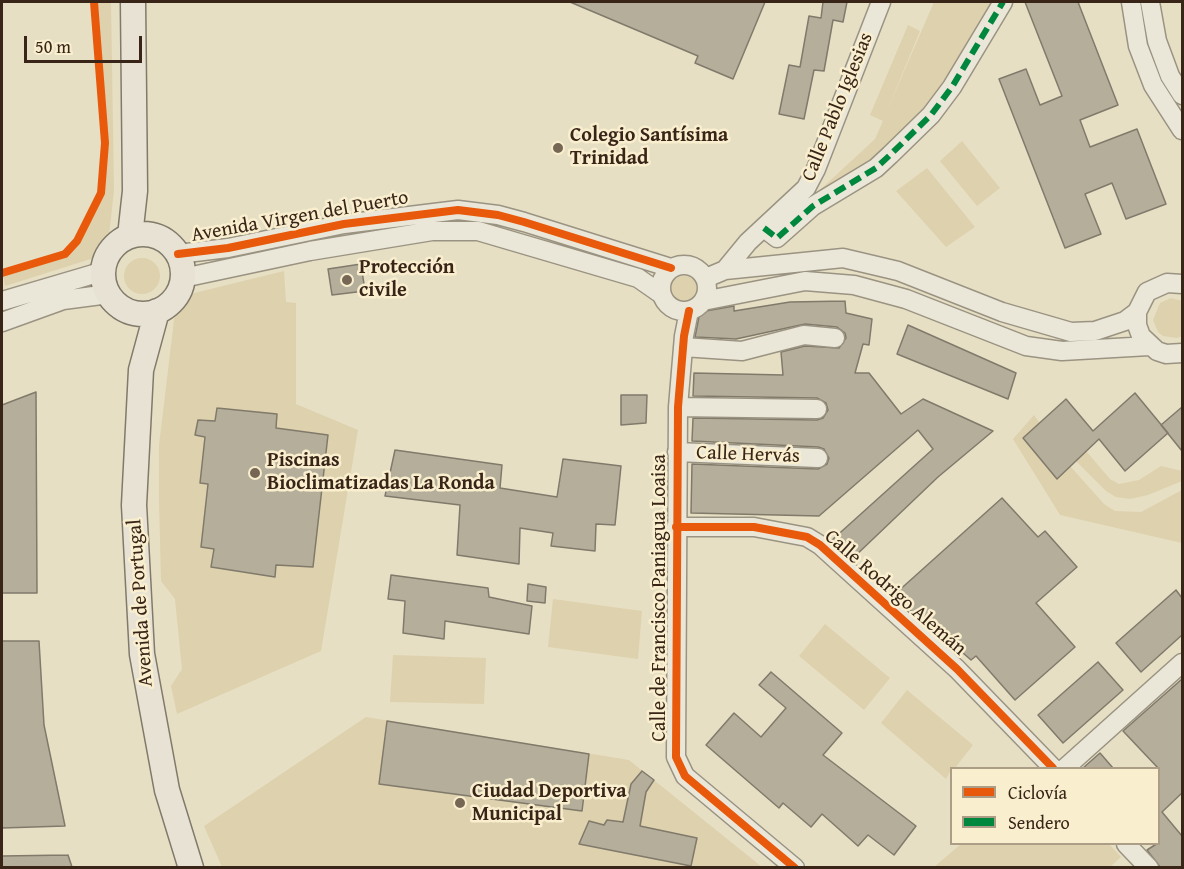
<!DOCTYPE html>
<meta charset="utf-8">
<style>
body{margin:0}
#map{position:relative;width:1184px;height:869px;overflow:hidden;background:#e7dfc4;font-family:"Gentium Book Plus",serif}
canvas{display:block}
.frame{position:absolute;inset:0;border:3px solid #392518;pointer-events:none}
.legend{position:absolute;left:950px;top:767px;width:210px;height:78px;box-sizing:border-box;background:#f9efcf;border:2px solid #ac9e86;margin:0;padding:8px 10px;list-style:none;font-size:18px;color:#392518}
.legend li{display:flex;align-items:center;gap:12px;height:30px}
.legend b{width:30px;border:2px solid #ac9e86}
.scale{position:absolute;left:24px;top:36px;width:118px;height:27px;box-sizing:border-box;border:3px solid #392518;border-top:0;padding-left:8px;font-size:18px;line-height:21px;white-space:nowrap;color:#392518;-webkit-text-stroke:4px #f9efcf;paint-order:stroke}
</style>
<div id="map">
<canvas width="1184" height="869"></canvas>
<div class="frame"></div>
<ul class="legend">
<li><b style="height:8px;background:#e8590c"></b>Ciclovía</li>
<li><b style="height:8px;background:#00873e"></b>Sendero</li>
</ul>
<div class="scale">50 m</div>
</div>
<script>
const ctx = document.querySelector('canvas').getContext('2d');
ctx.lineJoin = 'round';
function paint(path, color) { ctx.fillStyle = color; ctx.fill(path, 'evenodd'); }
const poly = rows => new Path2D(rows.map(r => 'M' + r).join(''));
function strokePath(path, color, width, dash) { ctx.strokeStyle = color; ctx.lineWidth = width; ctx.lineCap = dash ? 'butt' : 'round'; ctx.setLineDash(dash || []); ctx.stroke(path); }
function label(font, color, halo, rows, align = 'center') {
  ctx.font = font + ' "Gentium Book Plus",serif'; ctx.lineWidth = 5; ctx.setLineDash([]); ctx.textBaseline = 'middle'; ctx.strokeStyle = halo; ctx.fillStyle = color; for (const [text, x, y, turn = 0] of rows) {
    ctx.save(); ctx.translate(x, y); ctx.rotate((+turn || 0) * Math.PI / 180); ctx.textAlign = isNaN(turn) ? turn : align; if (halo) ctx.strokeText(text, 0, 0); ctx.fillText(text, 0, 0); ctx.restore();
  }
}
const green = poly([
 [97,2,111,2,114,190,109,236,94,258,5,286,3,275,66,255,78,242,101,194,107,143],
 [934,2,992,2,992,4,935,102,890,151,807,202,875,139,883,121,870,115,908,25,920,31,886,113],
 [962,141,1000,188,977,206,940,161],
 [927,168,975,227,946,247,896,191],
 '124 276a18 18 0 1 1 36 0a18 18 0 1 1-36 0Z',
 [284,271,286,302,296,303,296,404,358,430,321,651,177,714,171,686,182,669,175,599,161,581,159,501,159,445,175,312,190,294],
 '671 289a13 13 0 1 1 26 0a13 13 0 1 1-26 0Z',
 [1171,298,1182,301,1182,336,1177,338,1163,336,1158,332,1153,320,1160,303],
 [1034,415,1070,466,1104,504,1115,511,1141,512,1182,490,1182,543,1060,515,1013,439],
 [1086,451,1110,479,1119,484,1139,480,1161,466,1182,471,1182,481,1148,495,1130,499,1116,497,1106,491,1076,461],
 [553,599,642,611,638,659,548,647],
 [825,624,890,678,864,710,799,656],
 [393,655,486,658,484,704,390,702],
 [907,690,973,745,955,768,952,768,946,779,881,723],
 [366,717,629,760,762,867,222,867,204,826],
 [961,844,1109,844,1121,857,1110,867,934,867]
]);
const building = poly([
 [570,2,765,2,733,79,695,63,698,56,570,2],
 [823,2,847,2,843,22,833,20,824,71,814,70,804,119,779,114,789,65,800,67,809,16,821,18,823,2],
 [1025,2,1078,2,1118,105,1080,120,1090,147,1137,129,1166,204,1126,219,1112,183,1085,194,1101,234,1065,248,999,79,1026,69,1040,105,1062,96,1025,2],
 [361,264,365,291,332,295,328,269,361,264],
 [845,301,846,313,872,319,869,345,863,344,855,373,869,373,901,414,923,399,993,431,938,477,852,559,832,540,933,449,918,430,819,516,691,513,692,464,818,469,827,464,829,458,824,449,818,447,692,441,693,418,817,420,823,418,828,410,826,403,817,398,693,396,694,373,783,375,781,352,805,346,839,348,846,338,845,333,837,327,805,324,736,339,695,337,700,312,734,306,734,311,790,302,845,301],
 [908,325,1016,373,1008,399,897,354,908,325],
 [36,392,37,593,2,593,2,405,36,392],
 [1135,393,1168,433,1125,471,1099,439,1057,479,1023,438,1066,399,1093,431,1135,393],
 [621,395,647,395,646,423,621,425,621,395],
 [1182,407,1182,451,1161,425,1182,407],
 [217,408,277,414,276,428,328,435,313,567,276,565,275,577,211,567,214,549,201,547,208,484,200,483,205,437,195,435,198,420,215,421,217,408],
 [395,450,502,465,500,488,557,497,563,459,621,466,615,525,596,524,595,551,551,546,553,533,520,528,519,564,457,555,460,505,385,496,395,450],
 [1002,498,1038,537,1045,531,1077,567,1036,603,1075,647,1015,700,976,656,971,660,925,620,922,622,895,594,1002,498],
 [391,575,488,588,489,597,532,606,529,634,445,621,444,639,403,633,405,601,388,599,391,575],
 [528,584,546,587,545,603,527,601,528,584],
 [1176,590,1182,598,1182,635,1141,672,1116,643,1176,590],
 [2,641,39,641,44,725,65,826,2,828,2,641],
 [1098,662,1123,690,1063,743,1038,715,1098,662],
 [771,672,842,733,823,755,916,826,894,855,868,835,858,846,822,814,811,827,783,803,779,808,706,745,734,713,761,737,786,708,759,685,771,672],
 [1182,679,1182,793,1162,812,1182,836,1182,867,1160,867,1147,850,1158,843,1158,768,1123,731,1182,679],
 [387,721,589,754,582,811,379,784,387,721],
 [1100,753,1113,768,1083,768,1100,753],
 [642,771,654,780,646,792,640,826,697,838,691,866,579,844,589,821,604,825,607,820,623,822,631,784,642,771],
 [68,855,72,867,2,867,2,856,68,855]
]);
const minor = poly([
 [1131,2,1138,46,1153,85,1182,130],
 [1150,2,1157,41,1170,76,1182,95],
 [764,228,777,238,813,206,876,168,890,155,931,115,952,87,1003,2],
 [178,254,228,248,344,224,458,210,498,215,524,222,671,268],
 '661 288a23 23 0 1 1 46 0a23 23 0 1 1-46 0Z',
 [725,270,843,258,898,271,1002,312,1071,332,1095,331,1125,321,1137,312],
 [183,278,310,251,432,231,478,231,638,278,661,294],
 [706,278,725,270,748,242,806,188,816,169,881,2],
 [1182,284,1167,283,1147,292,1137,312,1137,325,1141,336,1157,351,1166,354,1182,353],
 [2,301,104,271],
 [703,301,805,281,854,285,906,299,1026,346,1062,351,1149,346],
 [689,311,684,336,678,407,676,757,685,776,795,868],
 [2,322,63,300,109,294],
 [683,347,742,351,804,335,835,338],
 [678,407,817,409],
 [677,452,818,458],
 [676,527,754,527,807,537,820,545,957,669,1053,768],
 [1065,768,1182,663],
 [1126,844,1149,868]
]);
const major = poly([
 '103 274a40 40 0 1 1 80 0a40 40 0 1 1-80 0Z',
 [130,236,135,191,133,2],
 [157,311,141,370,134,505,142,654,167,790,191,868]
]);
const quiet = poly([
 [764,228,777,238,813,206,876,168,890,155,931,115,952,87,1003,2]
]);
const cycleway = poly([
 [178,254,228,248,344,224,458,210,498,215,524,222,671,268],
 [2,273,65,254,77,241,101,193,105,143,94,2],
 [689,311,684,336,678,407,676,757,685,776,795,868],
 [676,527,754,527,807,537,820,545,957,669,1053,768]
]);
const markers = [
 [558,148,6,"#766654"],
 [347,280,6,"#766654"],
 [255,473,6,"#766654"],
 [460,803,6,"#766654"]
];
const streetNames = [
 ["Calle Pablo Iglesias",838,107,-68],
 ["Avenida Virgen del Puerto",300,217,-10],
 ["Calle Hervás",748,455,2],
 ["Calle Rodrigo Alemán",895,593,41],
 ["Calle de Francisco Paniagua Loaisa",660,598,-90],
 ["Avenida de Portugal",141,603,-94]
];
const poiNames = [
 ["Colegio Santísima",570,136],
 ["Trinidad",570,159],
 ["Protección",359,268],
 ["civile",359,291],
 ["Piscinas",267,461],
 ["Bioclimatizadas La Ronda",267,484],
 ["Ciudad Deportiva",472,792],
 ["Municipal",472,815]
];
paint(green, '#ded1ad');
paint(building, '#b4ae9b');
strokePath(building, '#817a6b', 1.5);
strokePath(minor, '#9a9382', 21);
strokePath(major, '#817a6b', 27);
strokePath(minor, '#eae7d9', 18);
strokePath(major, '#e7e2d3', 24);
strokePath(quiet, '#00873e', 6, [12, 6]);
strokePath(cycleway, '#e8590c', 8);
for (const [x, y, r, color] of markers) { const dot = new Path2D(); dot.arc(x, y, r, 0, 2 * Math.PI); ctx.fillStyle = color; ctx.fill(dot); strokePath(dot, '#f9efcf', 2); }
label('20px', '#392518', '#f9efcf', streetNames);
label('bold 20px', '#392518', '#f9efcf', poiNames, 'left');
</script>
